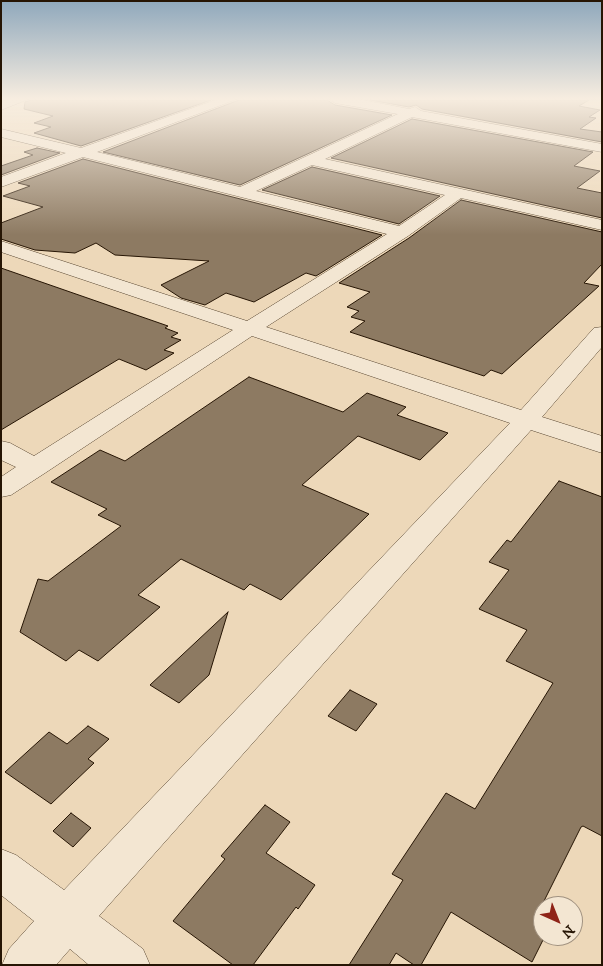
<!DOCTYPE html>
<style>
body{margin:0}
#map{position:relative;width:603px;height:966px;overflow:hidden;background:#edd8b9;font-family:"IM FELL DW Pica",serif}
canvas{display:block}
.frame{position:absolute;inset:0;border:2px solid #261504;pointer-events:none}
.north{position:absolute;left:533px;top:896px;width:50px;height:50px;box-sizing:border-box;background:#f3e6d2;border:1px solid #a19280;border-radius:50%;rotate:136deg;font-size:14px;font-weight:700;line-height:20px;text-align:center;color:#261504}
.north::after{content:'';display:block;margin:auto;width:18px;height:22px;background:#8f2418;clip-path:polygon(50% 0,100% 100%,50% 72%,0 100%)}
</style>
<div id="map">
<canvas width="603" height="966"></canvas>
<div class="frame"></div>
<div class="north">N</div>
</div>
<script>
const ctx = document.querySelector('canvas').getContext('2d');
ctx.lineJoin = 'round';
function paint(path, color) { ctx.fillStyle = color; ctx.fill(path, 'evenodd'); }
const poly = rows => new Path2D(rows.map(r => 'M' + r).join(''));
function strokePath(path, color, width, dash) { ctx.strokeStyle = color; ctx.lineWidth = width; ctx.lineCap = dash ? 'butt' : 'round'; ctx.setLineDash(dash || []); ctx.stroke(path); }
const building = poly([
 [31,100,211,100,81,146,34,133,51,127,34,123,53,116,24,109,25,102,31,100],
 [239,100,327,100,335,105,392,115,240,185,103,152,239,100],
 [370,100,589,100,579,106,600,110,589,117,596,118,580,129,602,132,602,142,422,109,416,105,409,107,370,100],
 [412,119,593,152,574,166,600,171,577,188,602,193,602,218,331,158,412,119],
 [37,148,60,153,1,175,1,166,33,155,24,152,37,148],
 [83,159,382,235,316,276,306,273,254,302,226,293,205,305,181,298,161,285,209,261,115,255,96,243,75,253,35,250,1,239,1,223,43,207,3,196,30,186,18,183,83,159],
 [312,167,440,196,399,224,262,190,312,167],
 [461,200,602,232,602,264,584,283,599,286,502,374,491,370,484,376,350,332,365,321,351,317,359,311,347,307,370,292,339,283,409,238,461,200],
 [1,268,168,326,165,328,178,333,171,337,181,340,164,350,174,353,146,370,119,359,1,430,1,268],
 [249,377,343,412,367,393,406,407,397,415,448,433,420,460,358,436,302,485,369,514,281,600,250,584,244,590,181,559,138,595,160,607,98,661,79,650,66,661,20,632,38,579,48,581,121,526,98,515,107,509,51,482,100,450,125,461,249,377],
 [559,481,602,497,602,836,583,826,581,827,543,903,543,940,532,962,451,912,421,965,414,965,396,953,389,965,349,965,403,880,392,874,446,793,475,809,553,683,506,661,527,630,479,609,509,570,489,562,507,540,511,542,559,481],
 [228,612,209,675,179,703,150,685,228,612],
 [350,690,377,704,356,731,328,716,350,690],
 [88,726,109,739,88,759,94,763,51,804,5,772,49,732,67,744,88,726],
 [265,805,290,822,266,853,315,885,298,909,296,907,253,965,233,965,173,921,225,859,221,856,265,805],
 [71,813,91,828,73,847,53,831,71,813]
]);
const minor = poly([
 [9,99,29,99,1,110,1,102,9,99],
 [218,99,237,99,97,152,240,187,398,114,335,103,329,99,358,99,409,109,415,107,421,111,602,144,602,152,412,117,325,159,602,220,602,230,461,198,408,236,266,327,521,410,594,328,602,327,602,347,542,417,602,436,602,453,531,430,99,916,143,949,150,965,89,965,70,949,56,965,2,965,9,949,34,921,1,895,1,849,16,855,64,890,510,423,252,336,45,473,11,495,1,497,1,477,16,467,1,460,1,441,10,443,34,456,233,330,1,252,1,241,247,321,387,234,83,157,1,187,1,177,66,153,1,137,1,129,81,148,218,99],
 [312,165,445,195,399,226,256,191,312,165]
]);
paint(building, '#8d7a62');
strokePath(building, '#261504', 1);
strokePath(minor, '#584631', 1);
paint(minor, '#f3e6d2');
const sky = ctx.createLinearGradient(0, 0, 0, 235);
sky.addColorStop(0, '#8fa8bc');
sky.addColorStop(0.42, '#f7ede0');
sky.addColorStop(1, '#f7ede000');
ctx.fillStyle = sky;
ctx.fillRect(0, 0, 603, 235);
</script>
